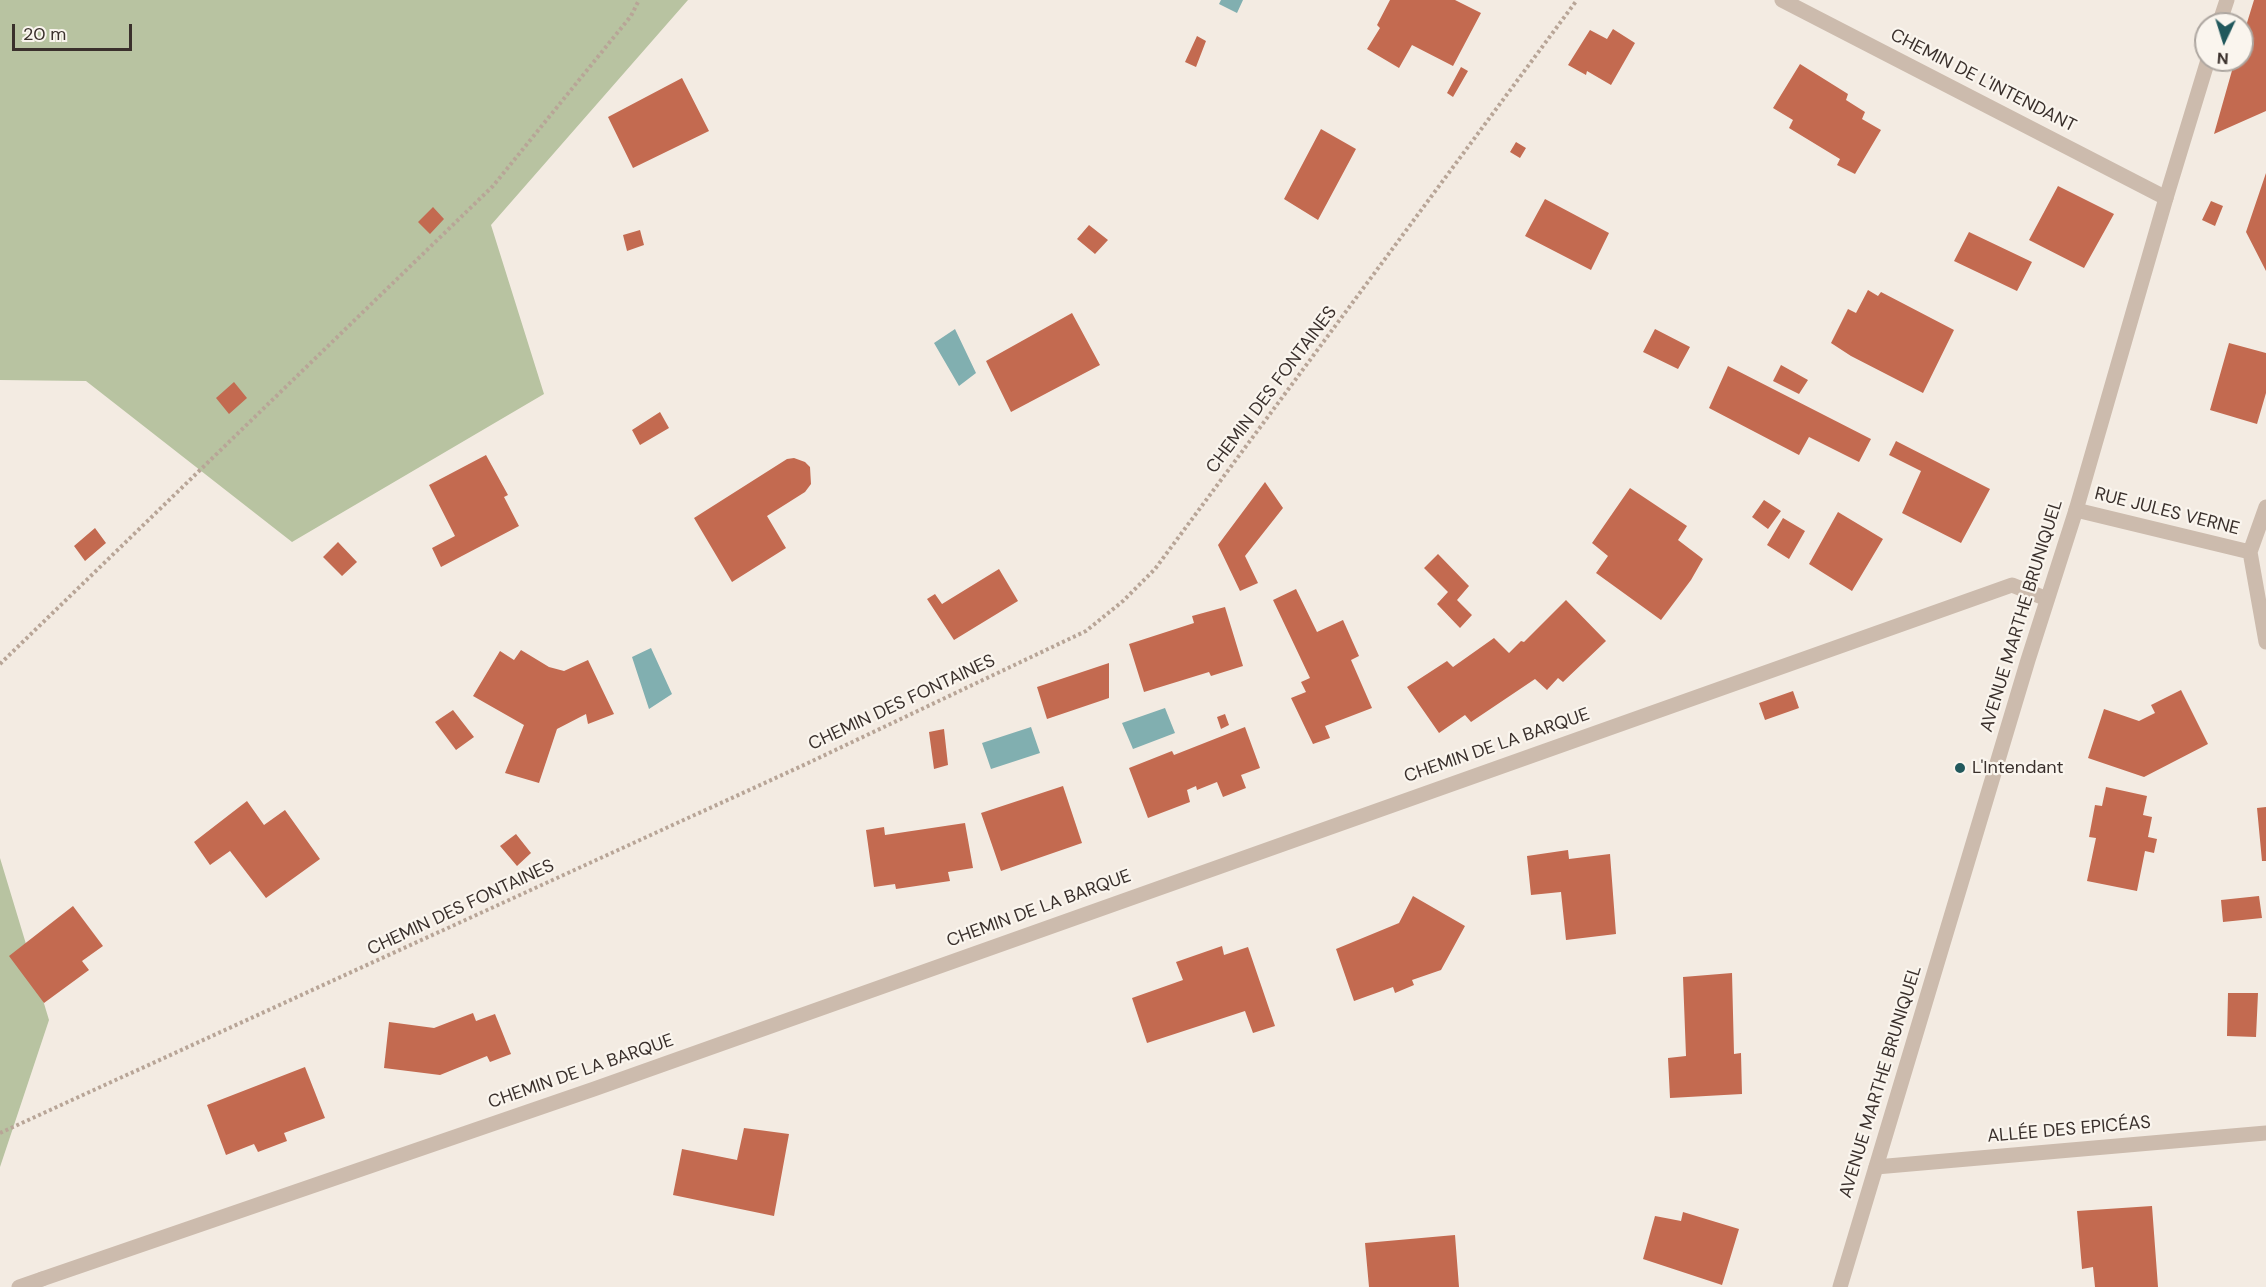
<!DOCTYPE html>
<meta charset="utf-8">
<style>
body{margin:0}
#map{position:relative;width:2266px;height:1287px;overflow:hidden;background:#f3ebe2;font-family:"DM Sans",sans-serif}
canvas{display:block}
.north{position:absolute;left:2194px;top:12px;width:60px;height:60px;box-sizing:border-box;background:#faf5ee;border:2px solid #ada6a0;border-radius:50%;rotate:184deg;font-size:16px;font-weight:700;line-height:24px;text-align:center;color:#3a302c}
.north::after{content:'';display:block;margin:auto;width:21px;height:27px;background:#21585c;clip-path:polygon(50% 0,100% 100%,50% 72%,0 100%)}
.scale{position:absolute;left:12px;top:24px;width:120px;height:27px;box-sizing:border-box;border:3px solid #3a302c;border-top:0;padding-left:8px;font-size:18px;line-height:21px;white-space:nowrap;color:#3a302c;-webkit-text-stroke:4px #faf5ee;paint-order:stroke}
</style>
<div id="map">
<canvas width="2266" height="1287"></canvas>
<div class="north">N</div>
<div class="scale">20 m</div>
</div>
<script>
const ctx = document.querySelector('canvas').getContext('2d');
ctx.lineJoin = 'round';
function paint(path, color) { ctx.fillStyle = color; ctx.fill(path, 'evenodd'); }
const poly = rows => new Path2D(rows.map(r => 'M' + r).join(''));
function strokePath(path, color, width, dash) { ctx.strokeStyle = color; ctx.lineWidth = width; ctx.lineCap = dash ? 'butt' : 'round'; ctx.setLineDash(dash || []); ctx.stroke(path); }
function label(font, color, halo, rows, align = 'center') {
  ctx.font = font + ' "DM Sans",sans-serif'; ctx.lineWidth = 4.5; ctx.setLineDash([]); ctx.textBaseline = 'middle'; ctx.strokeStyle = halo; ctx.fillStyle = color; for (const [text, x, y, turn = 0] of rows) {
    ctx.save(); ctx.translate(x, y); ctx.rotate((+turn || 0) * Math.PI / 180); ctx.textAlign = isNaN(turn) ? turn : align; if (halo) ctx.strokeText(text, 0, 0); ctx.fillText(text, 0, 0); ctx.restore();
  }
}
const green = poly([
 [0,0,688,0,491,225,544,394,292,542,86,381,0,380],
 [0,858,49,1020,0,1167]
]);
const water = poly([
 [1221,0,1243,0,1237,13,1219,4],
 [955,329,976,373,959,386,934,343],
 [651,648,672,694,649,709,632,657],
 [1165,708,1175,733,1133,749,1122,723],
 [1031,727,1040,753,991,769,982,743]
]);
const building = poly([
 [1390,0,1455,0,1481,13,1453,66,1412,45,1399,68,1367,49,1380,28,1377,25],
 [2254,0,2266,0,2266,111,2214,134,2235,60,2242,60,2242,39],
 [1613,29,1635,43,1611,85,1587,71,1586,75,1568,65,1590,30,1607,39],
 [1197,36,1206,41,1196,67,1185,62],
 [1800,64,1848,94,1846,100,1865,112,1862,119,1881,130,1855,174,1837,165,1840,159,1789,128,1793,120,1773,108],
 [1461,67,1468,71,1453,97,1447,93],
 [682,78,709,131,633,168,608,117],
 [1321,129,1356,149,1318,220,1284,199],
 [1516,142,1526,148,1520,158,1510,152],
 [2266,173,2266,271,2246,232],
 [2058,186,2114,214,2084,268,2029,240],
 [1545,199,1609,233,1591,270,1525,236],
 [2211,201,2223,206,2215,226,2202,220],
 [433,207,444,219,430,234,418,222],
 [1089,225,1108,240,1095,254,1077,239],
 [640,230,644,245,627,251,623,235],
 [1969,232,2032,262,2017,291,1954,261],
 [1868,290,1878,296,1881,292,1954,330,1923,393,1851,356,1831,343,1848,309,1856,313],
 [1072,313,1100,365,1011,412,986,361],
 [1655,329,1690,347,1678,369,1643,352],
 [2229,343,2266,353,2266,393,2257,424,2210,410],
 [1781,365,1808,380,1799,394,1773,381],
 [1728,366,1871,439,1859,462,1809,437,1799,455,1709,408],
 [234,382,247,398,229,414,216,398],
 [660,412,669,428,640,445,632,430],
 [1896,441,1990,489,1961,543,1902,513,1921,471,1889,455],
 [486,455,508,495,504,497,519,526,441,567,432,548,455,536,429,485],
 [794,458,805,462,810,467,811,484,805,492,767,516,786,548,732,582,694,518,787,459],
 [1265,482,1283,508,1245,556,1258,583,1240,591,1218,545],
 [1630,488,1687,526,1678,540,1703,559,1691,580,1661,620,1596,573,1608,556,1592,543],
 [1764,500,1781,511,1768,529,1752,517],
 [1838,512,1883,539,1852,591,1809,564],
 [1783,518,1805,531,1789,559,1767,545],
 [95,528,106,543,85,561,74,546],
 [338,542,357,562,342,576,323,557],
 [1438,554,1469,586,1457,600,1472,615,1460,628,1437,604,1448,592,1424,568],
 [999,569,1018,601,954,640,927,599,935,594,942,604],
 [1296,589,1317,632,1343,620,1359,656,1351,660,1372,708,1325,726,1330,738,1313,744,1291,698,1306,692,1301,682,1310,678,1273,600],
 [1566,600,1606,641,1563,682,1558,678,1547,690,1535,679,1471,722,1465,715,1439,733,1407,687,1447,661,1453,667,1494,638,1509,653,1521,641,1524,642],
 [1225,607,1243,666,1211,676,1209,672,1144,692,1129,644,1194,623,1192,616],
 [521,650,549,667,564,671,588,660,614,714,588,724,586,714,557,729,539,783,505,773,524,725,473,696,500,651,514,660],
 [1109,663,1109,698,1047,719,1037,687],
 [2181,690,2208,744,2144,777,2088,758,2104,709,2139,721,2155,713,2151,705],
 [1793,691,1799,708,1765,720,1759,703],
 [453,710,474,737,456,750,435,722],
 [1225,714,1229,725,1221,729,1217,717],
 [1245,727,1260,768,1241,775,1246,788,1223,797,1217,782,1197,790,1196,786,1187,790,1190,802,1148,818,1129,768,1172,751,1174,755],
 [944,729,948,765,934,769,929,732],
 [1063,786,1082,843,1001,871,981,813],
 [2106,787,2147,796,2143,815,2152,817,2148,837,2157,839,2154,853,2145,851,2137,891,2087,881,2096,838,2089,837,2095,805,2102,806],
 [247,801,264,825,285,810,320,859,266,898,230,851,210,865,194,842],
 [2266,807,2266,861,2262,861,2257,808],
 [965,823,973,868,948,872,950,881,896,889,895,884,874,887,866,830,884,827,885,835],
 [516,834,531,853,517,866,500,846],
 [1568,850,1569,859,1610,854,1616,934,1566,940,1561,892,1531,895,1527,856],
 [1413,896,1465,926,1441,970,1412,980,1414,985,1395,993,1393,987,1354,1001,1336,949,1399,923],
 [2259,896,2262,918,2223,922,2221,900],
 [73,906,103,946,82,961,89,970,44,1003,9,956],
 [1222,946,1224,955,1248,947,1275,1026,1253,1033,1245,1011,1147,1043,1132,998,1183,980,1176,962],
 [1732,973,1734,1054,1741,1053,1742,1094,1670,1098,1668,1058,1686,1056,1683,977],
 [2228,993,2258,993,2256,1037,2227,1036],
 [473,1013,476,1021,495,1014,511,1054,490,1062,487,1056,440,1075,384,1068,389,1022,434,1028],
 [305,1067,325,1118,284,1133,287,1141,258,1152,254,1144,226,1155,207,1105],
 [744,1128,789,1134,774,1216,673,1195,682,1149,737,1160],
 [2152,1206,2158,1287,2095,1287,2093,1267,2082,1269,2077,1211],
 [1683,1212,1739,1229,1722,1285,1643,1259,1655,1216,1681,1221],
 [1455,1235,1459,1287,1369,1287,1365,1243]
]);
const path = poly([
 [0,664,493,186,631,16,639,0],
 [0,1133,806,764,1086,631,1123,601,1155,569,1577,0]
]);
const service = poly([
 [19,1287,42,1279]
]);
const minor = poly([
 [1782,0,2166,198],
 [2266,507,2250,552,2266,642],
 [2076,510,2250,552],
 [1876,1167,2266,1133],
 [42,1279,594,1089,2012,585,2047,599]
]);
const tertiary = poly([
 [2219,24,2227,0],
 [1840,1287,2028,660,2076,510,2166,198,2208,60]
]);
const markers = [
 [1960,768,6,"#21585c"]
];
const streetNames = [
 ["CHEMIN DE L'INTENDANT",1983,81,27],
 ["CHEMIN DES FONTAINES",1272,390,-53],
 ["RUE JULES VERNE",2167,512,14],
 ["AVENUE MARTHE BRUNIQUEL",2022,616,-73],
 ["CHEMIN DES FONTAINES",902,703,-25],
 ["CHEMIN DE LA BARQUE",1497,746,-19],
 ["CHEMIN DES FONTAINES",461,908,-25],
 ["CHEMIN DE LA BARQUE",1039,909,-20],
 ["CHEMIN DE LA BARQUE",581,1072,-19],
 ["AVENUE MARTHE BRUNIQUEL",1881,1082,-73],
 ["ALLÉE DES EPICÉAS",2069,1130,-5]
];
const poiNames = [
 ["L'Intendant",1972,768]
];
paint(green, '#b8c3a1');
paint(water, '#81afb0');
paint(building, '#c36a50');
strokePath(path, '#b8a597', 4, [3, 3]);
strokePath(service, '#ccbbad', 15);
strokePath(minor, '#ccbbad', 15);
strokePath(tertiary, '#ccbbad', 15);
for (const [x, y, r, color] of markers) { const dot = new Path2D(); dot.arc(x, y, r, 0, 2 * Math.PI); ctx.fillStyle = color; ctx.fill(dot); strokePath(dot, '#faf5ee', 2); }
label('18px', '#3a302c', '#faf5ee', streetNames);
label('18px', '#3a302c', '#faf5ee', poiNames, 'left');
</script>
